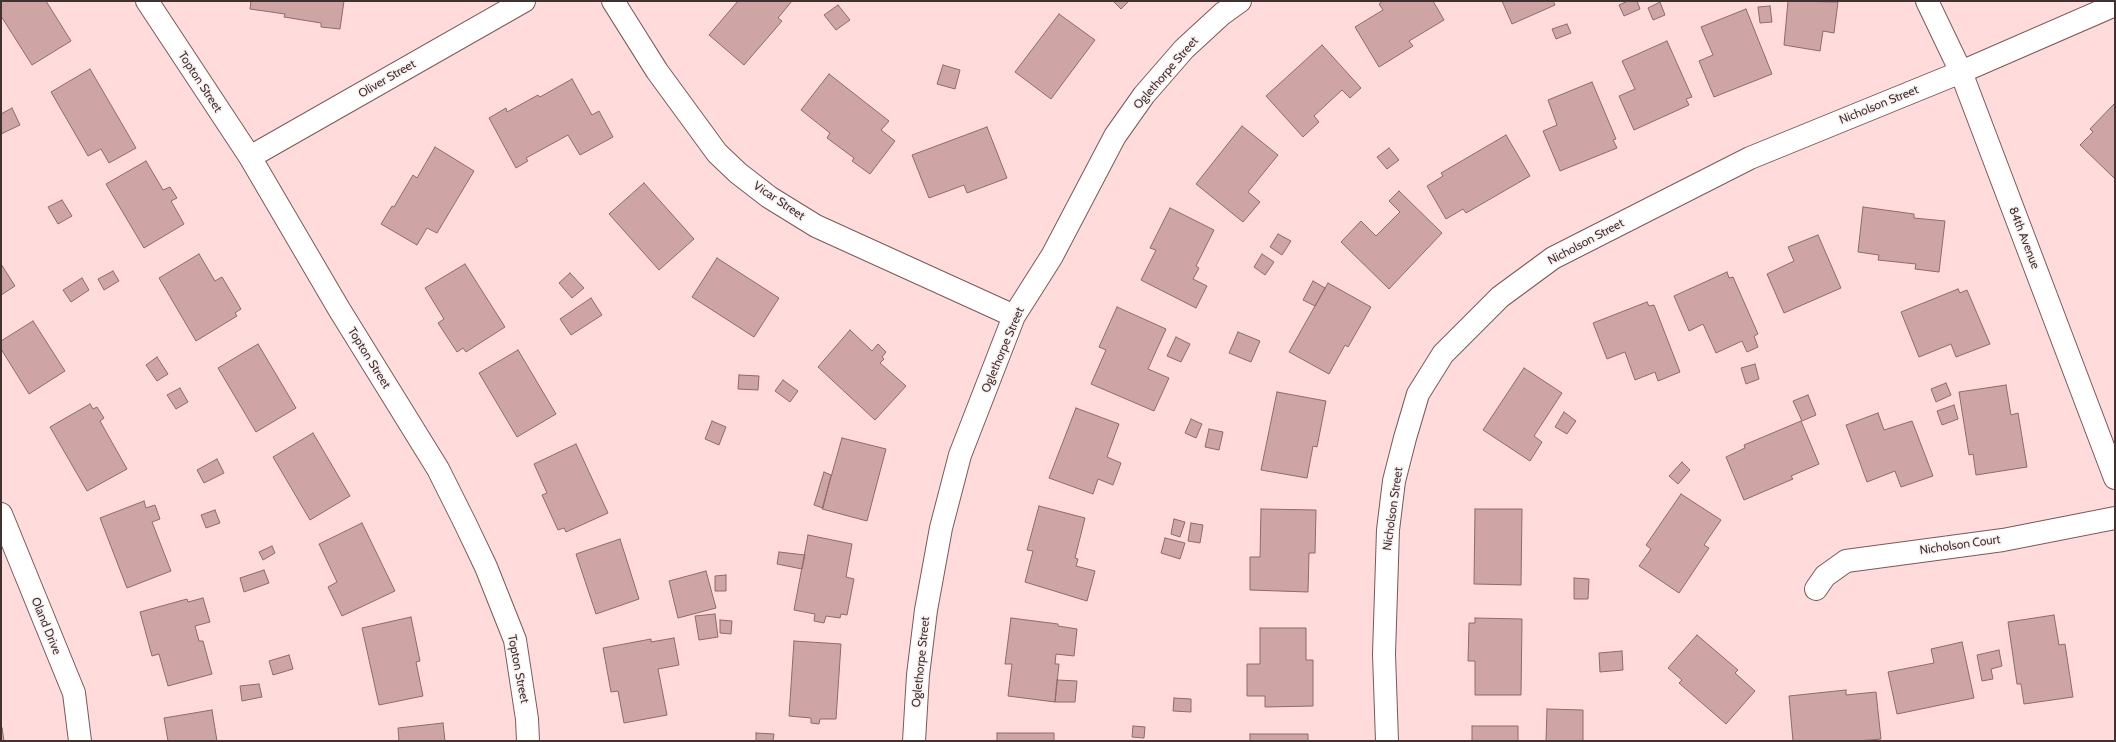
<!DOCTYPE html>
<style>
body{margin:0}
#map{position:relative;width:2116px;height:742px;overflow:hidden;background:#ffdbdb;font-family:Cabin,sans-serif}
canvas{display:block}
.frame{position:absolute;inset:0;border:2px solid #423131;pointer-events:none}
</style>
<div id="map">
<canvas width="2116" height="742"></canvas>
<div class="frame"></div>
</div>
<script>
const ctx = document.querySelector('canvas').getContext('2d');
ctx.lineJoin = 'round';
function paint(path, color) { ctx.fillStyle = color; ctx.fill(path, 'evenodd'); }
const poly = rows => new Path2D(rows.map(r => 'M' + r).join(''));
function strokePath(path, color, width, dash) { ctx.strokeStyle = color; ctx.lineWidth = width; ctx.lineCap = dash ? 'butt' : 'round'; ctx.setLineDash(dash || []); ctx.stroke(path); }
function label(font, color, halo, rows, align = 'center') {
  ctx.font = font + ' Cabin,sans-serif'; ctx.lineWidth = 3; ctx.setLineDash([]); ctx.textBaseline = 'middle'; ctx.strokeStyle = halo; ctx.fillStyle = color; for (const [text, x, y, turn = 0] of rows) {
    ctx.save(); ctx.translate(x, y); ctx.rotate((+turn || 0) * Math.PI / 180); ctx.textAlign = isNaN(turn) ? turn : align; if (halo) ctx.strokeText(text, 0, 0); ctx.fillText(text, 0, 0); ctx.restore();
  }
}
const building = poly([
 [1,1,46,1,71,41,32,65,1,16,1,1],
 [251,1,344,1,340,29,321,27,321,23,284,17,285,14,250,9,251,1],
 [738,1,792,1,778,18,782,21,744,65,709,35,738,1],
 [1113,1,1129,1,1121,9,1113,1],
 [1383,1,1433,1,1444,20,1409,41,1413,46,1379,67,1355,27,1383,10,1379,4,1383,1],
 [1502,1,1553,1,1555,5,1512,24,1502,1],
 [1628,1,1637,1,1640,9,1624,16,1619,5,1628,1],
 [1788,1,1838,2,1834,33,1823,31,1820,51,1784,45,1788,1],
 [1660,2,1665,15,1653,20,1648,8,1660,2],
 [838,5,850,20,836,30,824,15,838,5],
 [1770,6,1772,22,1760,23,1758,7,1770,6],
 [1746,9,1772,74,1714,97,1699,61,1713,55,1701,27,1746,9],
 [1059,14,1095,40,1051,99,1015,72,1059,14],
 [1567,24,1571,33,1556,39,1552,29,1567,24],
 [1667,41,1692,97,1686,99,1689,105,1634,130,1619,96,1635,89,1622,61,1667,41],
 [1322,45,1361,88,1350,98,1342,90,1314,116,1319,122,1303,137,1266,96,1322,45],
 [943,65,960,70,955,89,937,84,943,65],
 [90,69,136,148,109,163,101,149,88,156,51,92,90,69],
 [829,74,889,121,881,130,895,141,870,174,852,161,854,158,827,138,830,133,801,110,829,74],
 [572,79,592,115,599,111,613,137,580,155,568,135,526,158,528,161,516,168,489,118,506,108,507,112,538,95,540,97,572,79],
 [1592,82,1616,139,1613,140,1617,148,1560,171,1543,131,1557,125,1548,100,1592,82],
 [2115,103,2115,178,2114,178,2080,145,2093,132,2090,129,2115,103],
 [12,108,20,125,1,134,1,114,12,108],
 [1242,126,1278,155,1248,192,1260,202,1243,222,1196,184,1242,126],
 [987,127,1007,178,967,193,964,185,929,198,912,155,987,127],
 [1506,135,1530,176,1466,213,1463,209,1446,219,1427,186,1443,176,1441,173,1506,135],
 [435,147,474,171,437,233,427,228,417,245,381,224,392,206,394,207,413,175,417,178,435,147],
 [1389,148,1399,160,1387,169,1377,157,1389,148],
 [146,161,163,190,170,187,177,198,171,201,184,224,144,248,106,184,146,161],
 [644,183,694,239,659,270,609,214,644,183],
 [1399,191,1442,233,1389,289,1341,242,1361,221,1376,236,1400,212,1389,201,1399,191],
 [62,200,72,216,58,224,48,207,62,200],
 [1863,207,1914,214,1914,218,1945,221,1939,272,1915,269,1916,264,1878,260,1879,255,1858,252,1863,207],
 [1170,208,1214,230,1196,266,1199,268,1193,279,1207,286,1196,308,1141,280,1156,250,1150,248,1170,208],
 [1278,234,1291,241,1282,255,1270,247,1278,234],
 [1818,235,1841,288,1784,313,1767,274,1794,261,1788,247,1818,235],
 [199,254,215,281,222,277,241,309,235,313,237,316,196,341,159,278,199,254],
 [1262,254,1274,262,1265,275,1254,267,1262,254],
 [717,258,779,298,754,337,692,297,717,258],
 [1,264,15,286,1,295,1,264],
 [465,264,505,327,466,352,463,348,457,352,438,323,444,319,425,288,465,264],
 [113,271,119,281,104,290,98,279,113,271],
 [1727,272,1729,278,1733,277,1758,334,1754,336,1758,347,1747,352,1742,341,1716,353,1703,324,1689,331,1674,296,1727,272],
 [570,273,584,288,572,298,559,283,570,273],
 [82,278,89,290,71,302,63,290,82,278],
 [1313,281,1325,288,1315,306,1303,300,1313,281],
 [1328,283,1371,307,1348,347,1345,345,1329,374,1289,352,1328,283],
 [1958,289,1960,293,1967,290,1990,344,1956,357,1951,344,1919,357,1901,312,1958,289],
 [591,298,602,315,571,335,560,319,591,298],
 [1647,302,1649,306,1654,305,1680,372,1658,381,1655,372,1635,380,1625,352,1607,359,1593,323,1647,302],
 [1117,307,1166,329,1148,369,1169,378,1154,411,1091,384,1106,350,1099,347,1117,307],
 [33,321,65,371,29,394,1,349,1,341,33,321],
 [850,330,872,351,878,344,886,352,882,357,884,359,880,363,906,386,875,420,818,367,850,330],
 [1238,332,1260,341,1251,362,1229,353,1238,332],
 [1176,337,1190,344,1181,362,1167,356,1176,337],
 [258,344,296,408,256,432,218,368,258,344],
 [518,350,556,414,517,437,479,373,518,350],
 [157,357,168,374,157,381,146,365,157,357],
 [1755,364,1759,379,1746,384,1741,368,1755,364],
 [1524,368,1562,393,1534,436,1542,442,1530,461,1483,430,1524,368],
 [739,375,759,376,758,390,738,389,739,375],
 [783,380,798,391,790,402,775,391,783,380],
 [1946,383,1951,395,1936,402,1931,389,1946,383],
 [2006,385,2011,415,2018,413,2027,467,1976,475,1973,454,1969,455,1959,392,2006,385],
 [180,388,188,402,176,409,167,395,180,388],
 [1277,392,1326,401,1317,447,1313,446,1307,478,1261,470,1277,392],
 [1808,395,1816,415,1802,421,1793,401,1808,395],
 [90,404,93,409,97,407,104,418,100,421,127,469,87,491,50,427,90,404],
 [1954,405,1958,419,1942,425,1937,411,1954,405],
 [1076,408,1119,424,1107,457,1121,463,1113,485,1098,479,1093,494,1049,478,1076,408],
 [1564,412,1576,421,1567,434,1555,427,1564,412],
 [1878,413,1884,430,1912,421,1933,476,1901,487,1895,471,1867,482,1846,425,1878,413],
 [1191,419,1202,424,1196,438,1185,433,1191,419],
 [712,421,726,427,719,445,705,439,712,421],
 [1801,421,1819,464,1791,476,1793,479,1744,500,1726,457,1745,448,1744,445,1801,421],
 [1209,429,1223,432,1219,450,1205,447,1209,429],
 [313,433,350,496,310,520,273,457,313,433],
 [842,438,886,449,867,521,822,509,842,438],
 [576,444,608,513,566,532,564,528,558,530,542,495,547,493,534,464,576,444],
 [217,459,224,473,204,483,197,470,217,459],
 [1682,462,1690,470,1678,484,1669,476,1682,462],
 [824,472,831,475,823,508,814,505,824,472],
 [1681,494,1721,520,1704,545,1709,548,1679,593,1639,566,1651,549,1646,545,1681,494],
 [144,501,146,508,155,505,160,519,152,522,171,571,127,588,100,518,144,501],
 [1039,506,1085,518,1075,558,1078,559,1076,566,1095,571,1087,601,1025,582,1033,551,1027,550,1039,506],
 [1261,509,1316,510,1315,553,1309,553,1308,592,1250,590,1250,557,1260,557,1261,509],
 [1475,509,1522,509,1521,585,1474,584,1475,509],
 [215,510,220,523,206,528,201,515,215,510],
 [1174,519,1185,522,1180,537,1171,534,1174,519],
 [362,523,395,591,342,616,328,587,337,582,319,544,362,523],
 [1191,523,1203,525,1200,543,1188,541,1191,523],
 [808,535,852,544,846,577,854,579,847,615,841,614,840,618,826,616,824,623,814,621,815,614,794,610,808,535],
 [1165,538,1185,543,1180,559,1161,553,1165,538],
 [620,539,639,599,596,614,576,554,620,539],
 [272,546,275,553,263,560,259,552,272,546],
 [779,552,805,555,802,569,777,564,779,552],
 [264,570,269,583,244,592,240,578,264,570],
 [706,571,716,608,678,618,669,581,706,571],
 [726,575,726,591,715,591,715,576,726,575],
 [1574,578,1589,579,1588,599,1574,599,1574,578],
 [203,598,210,622,195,626,199,641,203,641,212,674,168,686,159,654,152,656,140,612,187,599,188,602,203,598],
 [715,614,718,637,699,640,695,616,715,614],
 [2054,615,2059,645,2065,644,2073,697,2024,704,2021,684,2017,684,2008,622,2054,615],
 [411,617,420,661,416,662,423,696,379,705,362,628,411,617],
 [1011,618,1058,624,1058,626,1077,629,1074,656,1056,654,1055,664,1059,664,1055,702,1008,696,1012,664,1005,664,1011,618],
 [1475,618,1522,619,1521,695,1475,695,1475,661,1468,661,1469,623,1475,623,1475,618],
 [720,620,732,621,731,634,720,633,720,620],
 [1260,628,1306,628,1306,660,1313,660,1313,706,1265,707,1265,696,1247,696,1247,664,1260,664,1260,628],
 [1697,635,1738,670,1735,673,1755,691,1726,724,1679,683,1682,680,1668,668,1697,635],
 [674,638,679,665,658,669,667,715,624,723,618,691,611,692,603,648,651,639,651,642,674,638],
 [794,641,841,644,836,719,820,719,819,724,811,723,811,718,789,716,794,641],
 [1962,642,1974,698,1897,714,1888,672,1934,663,1931,649,1962,642],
 [1999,650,2002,666,1991,669,1993,679,1982,681,1977,655,1999,650],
 [1622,651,1623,670,1600,672,1599,653,1622,651],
 [289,655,293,669,273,675,269,661,289,655],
 [1057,680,1077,681,1075,702,1055,702,1057,680],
 [259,684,262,697,242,701,240,686,259,684],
 [1846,690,1846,695,1876,692,1881,739,1858,741,1793,741,1789,696,1846,690],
 [1174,698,1191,699,1191,712,1173,711,1174,698],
 [1547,709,1583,710,1583,741,1546,741,1547,709],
 [212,710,217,741,168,741,164,718,212,710],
 [443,723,445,741,399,741,398,728,443,723],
 [1133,726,1145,727,1144,738,1132,737,1133,726],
 [1472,726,1518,726,1518,741,1472,741,1472,726],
 [2,728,4,741,1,741,2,728],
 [756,733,774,734,773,741,756,741,756,733],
 [997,733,1054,733,1054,741,997,741,997,733],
 [1250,734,1308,734,1308,741,1250,741,1250,734]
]);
const street = poly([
 [147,1,250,157,339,309,438,469,465,523,486,567,515,640,527,719,528,741],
 [613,1,657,71,717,153,738,173,769,197,816,226,1014,316],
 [1927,1,1961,72,2115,478],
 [250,157,524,1],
 [1,514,74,693,80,741],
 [1816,589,1825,576,1846,561,2003,540,2115,518],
 [914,741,918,675,926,610,941,528,960,455,1014,316,1052,256,1115,136,1144,95,1184,49,1222,14,1240,1],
 [1387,741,1384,654,1388,530,1394,481,1405,438,1418,394,1443,354,1500,297,1553,258,1750,158,1961,72,2115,5]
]);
const streetNames = [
 ["Oglethorpe Street",1166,73,-49],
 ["Oliver Street",387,79,-30],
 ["Topton Street",200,82,57],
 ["Nicholson Street",1879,105,-22],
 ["Vicar Street",779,201,34],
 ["84th Avenue",2024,238,69],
 ["Nicholson Street",1586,242,-28],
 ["Oglethorpe Street",1003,350,-67],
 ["Topton Street",369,358,58],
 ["Nicholson Street",1393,509,-82],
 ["Nicholson Court",1960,545,-8],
 ["Oland Drive",46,626,68],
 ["Oglethorpe Street",921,662,-84],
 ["Topton Street",518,669,79]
];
paint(building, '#cea4a4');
strokePath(building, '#906a6a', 1);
strokePath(street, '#7d5858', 24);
strokePath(street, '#fff', 22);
label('12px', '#423131', '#f9f0f0', streetNames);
</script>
